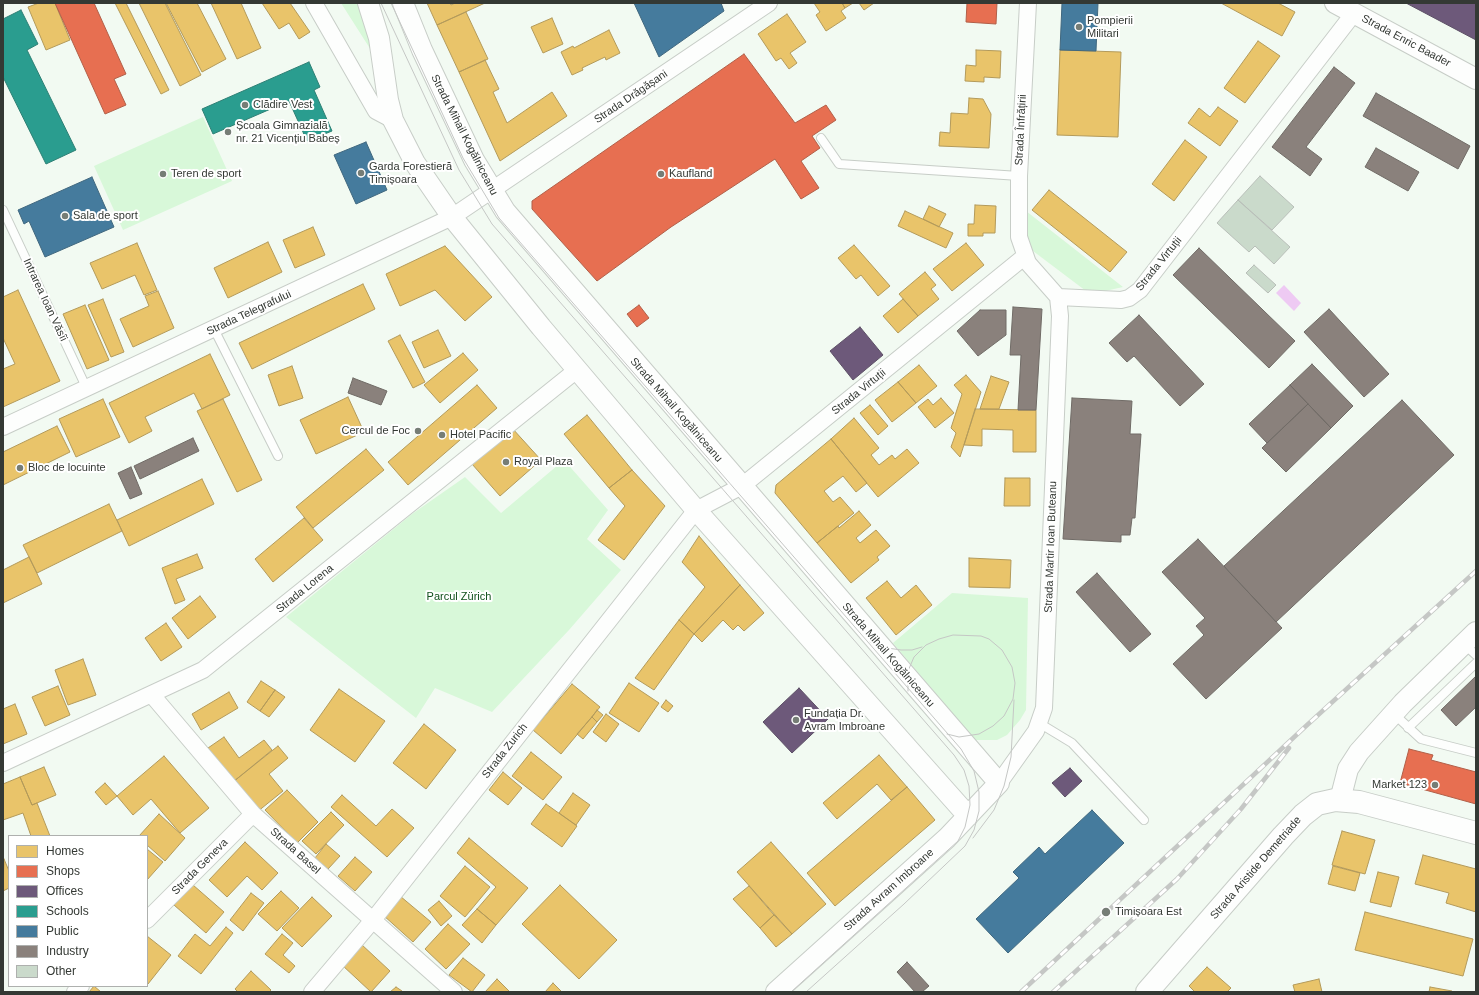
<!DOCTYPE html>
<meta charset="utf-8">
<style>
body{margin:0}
#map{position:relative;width:1479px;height:995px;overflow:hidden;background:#f2faf2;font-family:Helvetica,sans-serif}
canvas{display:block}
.frame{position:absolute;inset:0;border:4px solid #343934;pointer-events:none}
.legend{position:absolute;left:8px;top:835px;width:140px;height:152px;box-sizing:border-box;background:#fff;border:1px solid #aeb0ae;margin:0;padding:5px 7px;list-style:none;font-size:12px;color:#343934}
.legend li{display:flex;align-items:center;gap:8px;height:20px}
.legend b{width:20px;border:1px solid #aeb0ae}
</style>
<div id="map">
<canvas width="1479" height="995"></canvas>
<div class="frame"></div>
<ul class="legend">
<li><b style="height:11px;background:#e9c46a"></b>Homes</li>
<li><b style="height:11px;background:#e76f51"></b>Shops</li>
<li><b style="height:11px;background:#6d597a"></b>Offices</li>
<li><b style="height:11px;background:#2a9d8f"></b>Schools</li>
<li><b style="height:11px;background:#457b9d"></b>Public</li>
<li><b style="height:11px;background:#8a817c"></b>Industry</li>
<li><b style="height:11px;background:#cadacb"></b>Other</li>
</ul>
</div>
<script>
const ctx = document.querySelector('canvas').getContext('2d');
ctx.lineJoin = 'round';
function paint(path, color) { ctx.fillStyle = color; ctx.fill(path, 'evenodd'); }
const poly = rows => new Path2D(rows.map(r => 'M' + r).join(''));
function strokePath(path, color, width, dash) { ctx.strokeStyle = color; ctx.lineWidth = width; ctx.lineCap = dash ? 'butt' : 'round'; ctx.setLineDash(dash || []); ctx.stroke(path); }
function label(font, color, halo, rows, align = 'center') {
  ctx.font = font + ' Helvetica,sans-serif'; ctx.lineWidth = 4; ctx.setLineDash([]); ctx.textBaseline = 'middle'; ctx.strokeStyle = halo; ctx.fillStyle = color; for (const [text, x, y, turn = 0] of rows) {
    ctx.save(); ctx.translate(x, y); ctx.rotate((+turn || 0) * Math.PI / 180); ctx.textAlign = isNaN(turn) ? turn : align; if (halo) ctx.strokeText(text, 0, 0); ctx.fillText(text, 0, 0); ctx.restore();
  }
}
const green = poly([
 [341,3,363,3,376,58],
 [203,117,232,181,123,230,94,166],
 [1026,211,1123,287,1105,291,1086,291,1033,251,1027,241],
 [564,460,608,510,587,539,621,570,569,630,492,712,435,688,416,718,286,617,412,514,465,477,501,513],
 [952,593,1028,598,1026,710,1020,720,1007,735,997,740,975,740,893,643]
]);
const water = poly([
 [1284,285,1301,303,1294,311,1276,293]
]);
const homes = poly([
 [39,3,55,3,70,40,46,50,28,7,39,3],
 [115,3,126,3,169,90,161,94,115,3],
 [139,3,165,3,201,75,180,86,139,3],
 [166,3,197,3,226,59,202,72,166,3],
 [211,3,241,3,261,48,237,59,211,3],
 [262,3,290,3,310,32,299,39,289,23,279,29,262,3],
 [427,3,450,3,451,5,455,3,485,3,437,25,427,3],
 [814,3,842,3,845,8,841,11,846,18,826,31,816,15,820,12,814,3],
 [842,3,853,3,845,8,842,3],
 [859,3,874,3,864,10,859,3],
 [1221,3,1278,3,1295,12,1282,36,1221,3],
 [466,12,488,59,459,72,437,25,466,12],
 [787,14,806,42,790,53,797,63,789,69,781,58,776,61,758,34,787,14],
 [552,18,563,44,543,53,531,27,552,18],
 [609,30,620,53,606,60,605,57,582,68,583,70,572,75,561,52,573,46,574,48,609,30],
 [1258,41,1280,56,1245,103,1224,88,1258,41],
 [976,50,1001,51,1000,78,984,77,984,82,965,81,966,65,976,66,976,50],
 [1060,50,1121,52,1118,137,1057,135,1060,50],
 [485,60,499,89,493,92,507,123,552,92,567,116,500,161,459,72,485,60],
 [969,98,983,99,991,114,989,148,939,146,940,132,950,133,951,113,968,114,969,98],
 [1218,107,1238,121,1220,146,1188,123,1199,108,1210,117,1218,107],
 [1185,140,1207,157,1174,201,1152,184,1185,140],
 [1049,190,1127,252,1110,272,1032,210,1049,190],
 [975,205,996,206,995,233,983,233,983,236,968,236,968,224,974,224,975,205],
 [929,206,946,214,939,227,923,219,929,206],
 [905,211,953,233,946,248,898,226,905,211],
 [313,227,325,255,295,268,283,240,313,227],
 [268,242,282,272,228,298,214,268,268,242],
 [137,243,157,290,144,295,135,275,102,289,90,263,137,243],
 [966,243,984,265,952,291,933,269,966,243],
 [854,245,890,286,878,296,861,275,856,279,838,258,854,245],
 [445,246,492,297,465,321,435,290,400,306,386,274,445,246],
 [925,272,936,285,931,289,939,299,918,316,899,294,925,272],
 [363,284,375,309,252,369,239,343,363,284],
 [18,290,60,381,3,407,3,369,15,364,3,338,3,297,18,290],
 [158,291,174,328,133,347,120,319,149,306,145,296,158,291],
 [103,299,124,352,111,357,88,305,103,299],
 [903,299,918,316,898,333,883,316,903,299],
 [85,305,109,360,87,369,63,314,85,305],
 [438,330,451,356,424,368,412,342,438,330],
 [400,335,425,382,413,388,388,341,400,335],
 [463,353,478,370,440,403,424,385,463,353],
 [210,354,230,395,202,409,194,393,145,417,152,431,129,443,109,403,210,354],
 [919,365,937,386,916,403,898,382,919,365],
 [292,366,303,398,279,406,268,375,292,366],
 [966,375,981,392,960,457,951,447,956,433,951,428,962,394,954,385,966,375],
 [991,376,1009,382,999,409,980,409,991,376],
 [898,382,916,403,892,422,875,400,898,382],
 [477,385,497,408,408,485,388,462,477,385],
 [348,397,364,432,316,454,300,420,348,397],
 [941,398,954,413,935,428,918,407,928,399,933,405,941,398],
 [103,399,120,437,76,457,59,419,103,399],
 [223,399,262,480,237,492,197,411,223,399],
 [870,405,888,426,878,435,860,413,870,405],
 [975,409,1036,410,1036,452,1013,452,1013,430,982,429,982,446,964,445,975,409],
 [587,415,632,470,609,488,564,434,587,415],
 [854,418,879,448,871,455,879,465,892,455,895,459,907,449,919,463,878,497,831,439,854,418],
 [57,426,70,452,3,485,3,452,57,426],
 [512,428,541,460,500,496,472,464,512,428],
 [831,439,867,483,856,492,843,476,824,491,833,502,840,497,854,513,817,543,775,493,776,485,831,439],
 [366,449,384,470,313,528,296,507,366,449],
 [632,470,665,506,624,560,598,540,625,506,609,488,632,470],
 [1005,478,1030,478,1030,506,1004,506,1005,478],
 [202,479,214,504,129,546,117,520,202,479],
 [109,504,122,531,37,573,23,545,109,504],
 [859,511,871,525,856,538,860,543,876,530,890,546,877,557,879,560,851,583,817,543,838,526,839,528,859,511],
 [304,518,323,540,273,582,255,559,304,518],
 [699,536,740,585,694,634,679,620,705,587,682,562,699,536],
 [197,554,203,568,176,579,185,600,175,604,162,568,197,554],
 [29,557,42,584,3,603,3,570,29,557],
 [969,558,1011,560,1010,588,969,587,969,558],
 [887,581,901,598,916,585,932,605,896,635,866,598,887,581],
 [740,585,764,613,744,631,738,625,733,630,723,620,702,642,694,634,740,585],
 [200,596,216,617,188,639,172,618,200,596],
 [679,620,694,634,654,690,635,678,679,620],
 [166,623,182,647,161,661,145,638,166,623],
 [83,659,96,695,68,705,55,670,83,659],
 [261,681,275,690,260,711,247,702,261,681],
 [629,683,659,703,639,732,609,713,629,683],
 [572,684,600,707,561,754,533,730,572,684],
 [58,686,70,715,45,726,32,697,58,686],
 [339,689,385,721,355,762,310,730,339,689],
 [275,690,285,697,269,717,260,711,275,690],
 [229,692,238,708,201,730,192,714,229,692],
 [666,700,673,706,668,712,661,707,666,700],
 [15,704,27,734,3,744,3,709,15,704],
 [597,710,603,715,597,722,592,717,597,710],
 [606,714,619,724,606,742,593,732,606,714],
 [592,717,597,722,583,739,577,734,592,717],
 [424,724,456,750,426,789,393,763,424,724],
 [224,737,239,758,264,740,272,750,233,782,208,748,224,737],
 [278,746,288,758,269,774,283,791,257,812,233,782,278,746],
 [531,752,562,777,543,800,512,776,531,752],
 [879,755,907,787,891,800,877,784,837,819,823,803,879,755],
 [164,756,209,808,180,833,151,799,133,815,117,796,164,756],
 [44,767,56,795,32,805,20,777,44,767],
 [503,772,522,788,508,805,489,790,503,772],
 [20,777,32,805,37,803,50,836,31,836,23,813,3,820,3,784,20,777],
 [105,783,117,796,106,805,95,792,105,783],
 [907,787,935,820,835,906,807,873,907,787],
 [287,790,318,822,297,843,265,810,287,790],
 [573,793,590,805,576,825,559,813,573,793],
 [342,795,376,826,392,809,414,828,387,857,331,807,342,795],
 [546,804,577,826,562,847,531,824,546,804],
 [331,812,344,825,316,854,302,841,331,812],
 [159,814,185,838,165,861,147,845,147,836,139,836,159,814],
 [1342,831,1375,840,1365,874,1332,865,1342,831],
 [469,838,528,888,496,925,477,909,496,887,457,853,469,838],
 [245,842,278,873,262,890,247,876,227,897,209,880,245,842],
 [771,842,826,904,792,934,737,872,771,842],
 [326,844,340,856,328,869,315,858,326,844],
 [147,849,163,862,147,880,147,849],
 [1423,855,1476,869,1476,912,1446,903,1449,893,1415,884,1423,855],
 [355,857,372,872,355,891,338,876,355,857],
 [4,859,9,871,9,888,3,891,4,859],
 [465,866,490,887,465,917,440,896,465,866],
 [1333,866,1360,873,1355,891,1328,884,1333,866],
 [1378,872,1399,877,1391,907,1370,902,1378,872],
 [193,885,224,912,206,933,174,905,193,885],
 [560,885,617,940,579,979,522,924,560,885],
 [749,886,774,915,760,928,733,899,749,886],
 [281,891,299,908,277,931,258,914,281,891],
 [251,893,264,903,243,931,230,920,251,893],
 [400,896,431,922,413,942,383,915,400,896],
 [312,897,332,916,302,947,282,928,312,897],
 [439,901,452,916,441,926,428,910,439,901],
 [477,909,496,925,482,943,462,925,477,909],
 [1365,912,1473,939,1463,976,1355,950,1365,912],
 [774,915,792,934,776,947,760,928,774,915],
 [448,924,470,944,446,969,425,949,448,924],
 [226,927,233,933,201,974,178,956,195,934,210,946,226,927],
 [282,934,293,943,283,955,295,966,289,973,265,954,282,934],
 [147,936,171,955,148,984,147,983,147,936],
 [361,944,390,971,371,992,342,965,361,944],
 [463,958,485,975,472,992,449,975,463,958],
 [1207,967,1231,988,1227,992,1195,992,1189,986,1207,967],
 [251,971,271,990,269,992,238,992,235,989,251,971],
 [497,979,510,992,485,992,497,979],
 [1319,979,1322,992,1295,992,1293,985,1319,979],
 [553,983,562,992,545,992,553,983],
 [94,986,101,992,89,992,94,986],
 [396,987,402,991,401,992,390,992,396,987],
 [1430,987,1452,991,1452,992,1429,992,1430,987]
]);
const shops = poly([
 [55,3,94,3,126,74,114,79,126,105,105,114,55,3],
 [967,3,997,3,996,24,966,22,967,3],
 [744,54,795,123,826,105,836,120,812,136,820,148,801,161,819,188,801,199,775,159,671,227,597,281,532,209,532,201,744,54],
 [639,305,649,318,637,327,627,314,639,305],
 [1409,749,1433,755,1431,760,1476,772,1476,804,1400,783,1409,749]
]);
const offices = poly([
 [1406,3,1476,3,1476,40,1406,3],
 [860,327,883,355,853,380,830,351,860,327],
 [799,688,828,719,792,753,763,722,799,688],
 [1070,768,1082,781,1065,797,1052,783,1070,768]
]);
const schools = poly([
 [21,10,38,44,27,50,76,150,46,164,3,77,3,19,21,10],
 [309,62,320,87,314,90,332,131,307,141,289,101,213,134,202,109,309,62]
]);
const public = poly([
 [634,3,721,3,724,11,659,57,634,3],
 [1062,3,1098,3,1096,51,1060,50,1062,3],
 [366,142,387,190,356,204,334,155,366,142],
 [92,177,114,227,45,257,29,221,24,224,18,210,92,177],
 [1092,810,1124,843,1008,953,976,919,1019,878,1013,872,1039,847,1045,854,1092,810]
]);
const industry = poly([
 [1334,67,1355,83,1306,147,1322,159,1310,176,1272,147,1334,67],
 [1376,93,1470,146,1458,169,1363,116,1376,93],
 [1376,148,1419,172,1408,191,1365,167,1376,148],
 [1199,248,1295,341,1269,368,1173,275,1199,248],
 [1013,307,1042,309,1036,410,1018,410,1021,355,1010,355,1013,307],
 [1329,309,1389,374,1364,397,1304,332,1329,309],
 [980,310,1006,310,1006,335,978,356,957,331,980,310],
 [1139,315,1204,384,1180,406,1134,356,1127,362,1109,343,1139,315],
 [1312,364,1353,406,1331,428,1290,385,1312,364],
 [353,378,387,391,381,405,348,393,353,378],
 [1290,385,1308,404,1267,443,1249,424,1290,385],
 [1072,398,1132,401,1130,434,1141,434,1135,518,1132,518,1130,535,1121,535,1121,542,1063,539,1072,398],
 [1402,400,1454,455,1276,622,1224,566,1402,400],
 [1308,404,1331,428,1286,472,1262,448,1308,404],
 [193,438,199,451,140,479,134,466,193,438],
 [131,467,142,494,130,499,118,473,131,467],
 [1198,539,1282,628,1206,699,1173,664,1204,635,1196,626,1205,618,1162,572,1198,539],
 [1097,573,1151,634,1130,652,1076,592,1097,573],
 [1476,676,1476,707,1456,726,1441,710,1476,676],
 [907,962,929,986,922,992,915,992,897,972,907,962]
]);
const building = poly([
 [1260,176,1294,207,1272,230,1238,200,1260,176],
 [1238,200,1290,247,1274,264,1255,246,1249,252,1217,223,1238,200],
 [1254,265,1276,285,1268,293,1246,273,1254,265]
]);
const service = poly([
 [821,138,839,164,1019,176],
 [3,210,87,389],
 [214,329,278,456],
 [1464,644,1476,655],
 [1393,713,1421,739,1476,753],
 [1039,723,1072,743,1144,820],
 [1408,728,1476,663]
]);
const minor = poly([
 [314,3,376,111,393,120],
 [1058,297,1121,300,1129,298,1140,290,1354,13],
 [3,427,452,217,769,3],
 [152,695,253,814,454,992],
 [3,763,203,670,578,369],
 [999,783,1036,731,1044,708,1060,316,1058,297,1028,263,1019,237,1019,176,1028,3],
 [147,920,253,814],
 [75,992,81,986],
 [312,992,373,920,696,510,742,486,1024,257]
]);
const tertiary = poly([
 [368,3,379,38,388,100,393,120,415,163,452,217,541,327,696,510,968,816],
 [403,3,422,50,474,160,505,211,999,783,947,838,776,992],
 [1335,3,1476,79],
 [1340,800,1348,769,1359,752,1403,703,1476,632]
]);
const primary = poly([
 [1147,992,1283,836,1303,815,1317,804,1335,800,1359,802,1476,833]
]);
const tram = poly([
 [381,3,459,170,492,224,954,755,964,770,969,786,970,805,965,827,958,841,791,992],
 [391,3,463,158,499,218,961,749,974,771,979,792,979,811,974,830,965,846,904,904,806,992],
 [870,642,881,647,901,650,912,650,922,647],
 [908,691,908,671,914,657,926,645,939,639,953,635,981,636,989,639,1002,650,1012,667,1015,683,1013,699,1004,716,993,726,979,734,959,737,947,734],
 [973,838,994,810,1004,786,1011,757,1014,700]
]);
const rail = poly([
 [1021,992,1306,726,1476,571],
 [1053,992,1177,879,1241,809,1289,748]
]);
const markers = [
 [1079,27,4,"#767d76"],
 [245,105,4,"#767d76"],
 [228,132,4,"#767d76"],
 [361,173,4,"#767d76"],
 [163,174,4,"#767d76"],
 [661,174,4,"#767d76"],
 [65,216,4,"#767d76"],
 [418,431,4,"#767d76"],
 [442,435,4,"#767d76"],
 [506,462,4,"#767d76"],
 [20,468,4,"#767d76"],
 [796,720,4,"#767d76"],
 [1435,785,4,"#767d76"],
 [1106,912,5,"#767d76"]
];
const poiNames = [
 ["Pompierii",1087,21],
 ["Militari",1087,34],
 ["Clădire Vest",253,105],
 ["Școala Gimnazială",236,126],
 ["nr. 21 Vicențiu Babeș",236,139],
 ["Garda Forestieră",369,167],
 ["Timișoara",369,180],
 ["Teren de sport",171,174],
 ["Kaufland",669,174],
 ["Sala de sport",73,216],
 ["Cercul de Foc",410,431,"right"],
 ["Hotel Pacific",450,435],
 ["Royal Plaza",514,462],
 ["Bloc de locuinte",28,468],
 ["Fundația Dr.",804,714],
 ["Avram Imbroane",804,727],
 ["Market 123",1427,785,"right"],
 ["Timișoara Est",1115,912]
];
const streetNames = [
 ["Strada Enric Baader",1406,41,28],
 ["Strada Drăgășani",631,97,-34],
 ["Strada Înfrățirii",1021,130,-87],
 ["Strada Mihail Kogălniceanu",464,135,63],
 ["Strada Virtuții",1159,264,-51],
 ["Intrarea Ioan Văsîi",45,300,65],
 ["Strada Telegrafului",249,313,-25],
 ["Strada Virtuții",859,392,-39],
 ["Strada Mihail Kogălniceanu",676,410,49],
 ["Strada Martir Ioan Buteanu",1051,547,-88],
 ["Strada Lorena",305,589,-39],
 ["Strada Mihail Kogălniceanu",888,655,49],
 ["Strada Zurich",505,751,-52],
 ["Strada Basel",295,851,42],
 ["Strada Geneva",200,867,-45],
 ["Strada Aristide Demetriade",1256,868,-49],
 ["Strada Avram Imbroane",889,890,-42]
];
const parkNames = [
 ["Parcul Zürich",459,597]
];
paint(green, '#d8f8d9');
paint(water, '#eecaf3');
paint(homes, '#e9c46a');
strokePath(homes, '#b39a5a', 1);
paint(shops, '#e76f51');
strokePath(shops, '#b15f48', 1);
paint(offices, '#6d597a');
strokePath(offices, '#5c4f65', 1);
paint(schools, '#2a9d8f');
strokePath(schools, '#2d7f74', 1);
paint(public, '#457b9d');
strokePath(public, '#40677e', 1);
paint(industry, '#8a817c');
strokePath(industry, '#706b66', 1);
paint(building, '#cadacb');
strokePath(building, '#b8beb8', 1);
strokePath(service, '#c7cdc7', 10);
strokePath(minor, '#c7cdc7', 18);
strokePath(tertiary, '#c7cdc7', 22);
strokePath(primary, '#c7cdc7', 24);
strokePath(service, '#fdfefd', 8);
strokePath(minor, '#fdfefd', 16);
strokePath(tertiary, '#fdfefd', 20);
strokePath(primary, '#fdfefd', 22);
strokePath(tram, '#c5c7c5', 1);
strokePath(rail, '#c5c7c5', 4.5);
strokePath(rail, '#fff', 3, [9]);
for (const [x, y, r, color] of markers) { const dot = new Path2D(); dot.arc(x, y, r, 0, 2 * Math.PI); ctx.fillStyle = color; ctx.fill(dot); strokePath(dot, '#fff', 1.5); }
label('11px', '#343934', '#fff', poiNames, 'left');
label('11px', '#343934', '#fff', streetNames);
label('11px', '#10511b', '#fff', parkNames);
</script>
